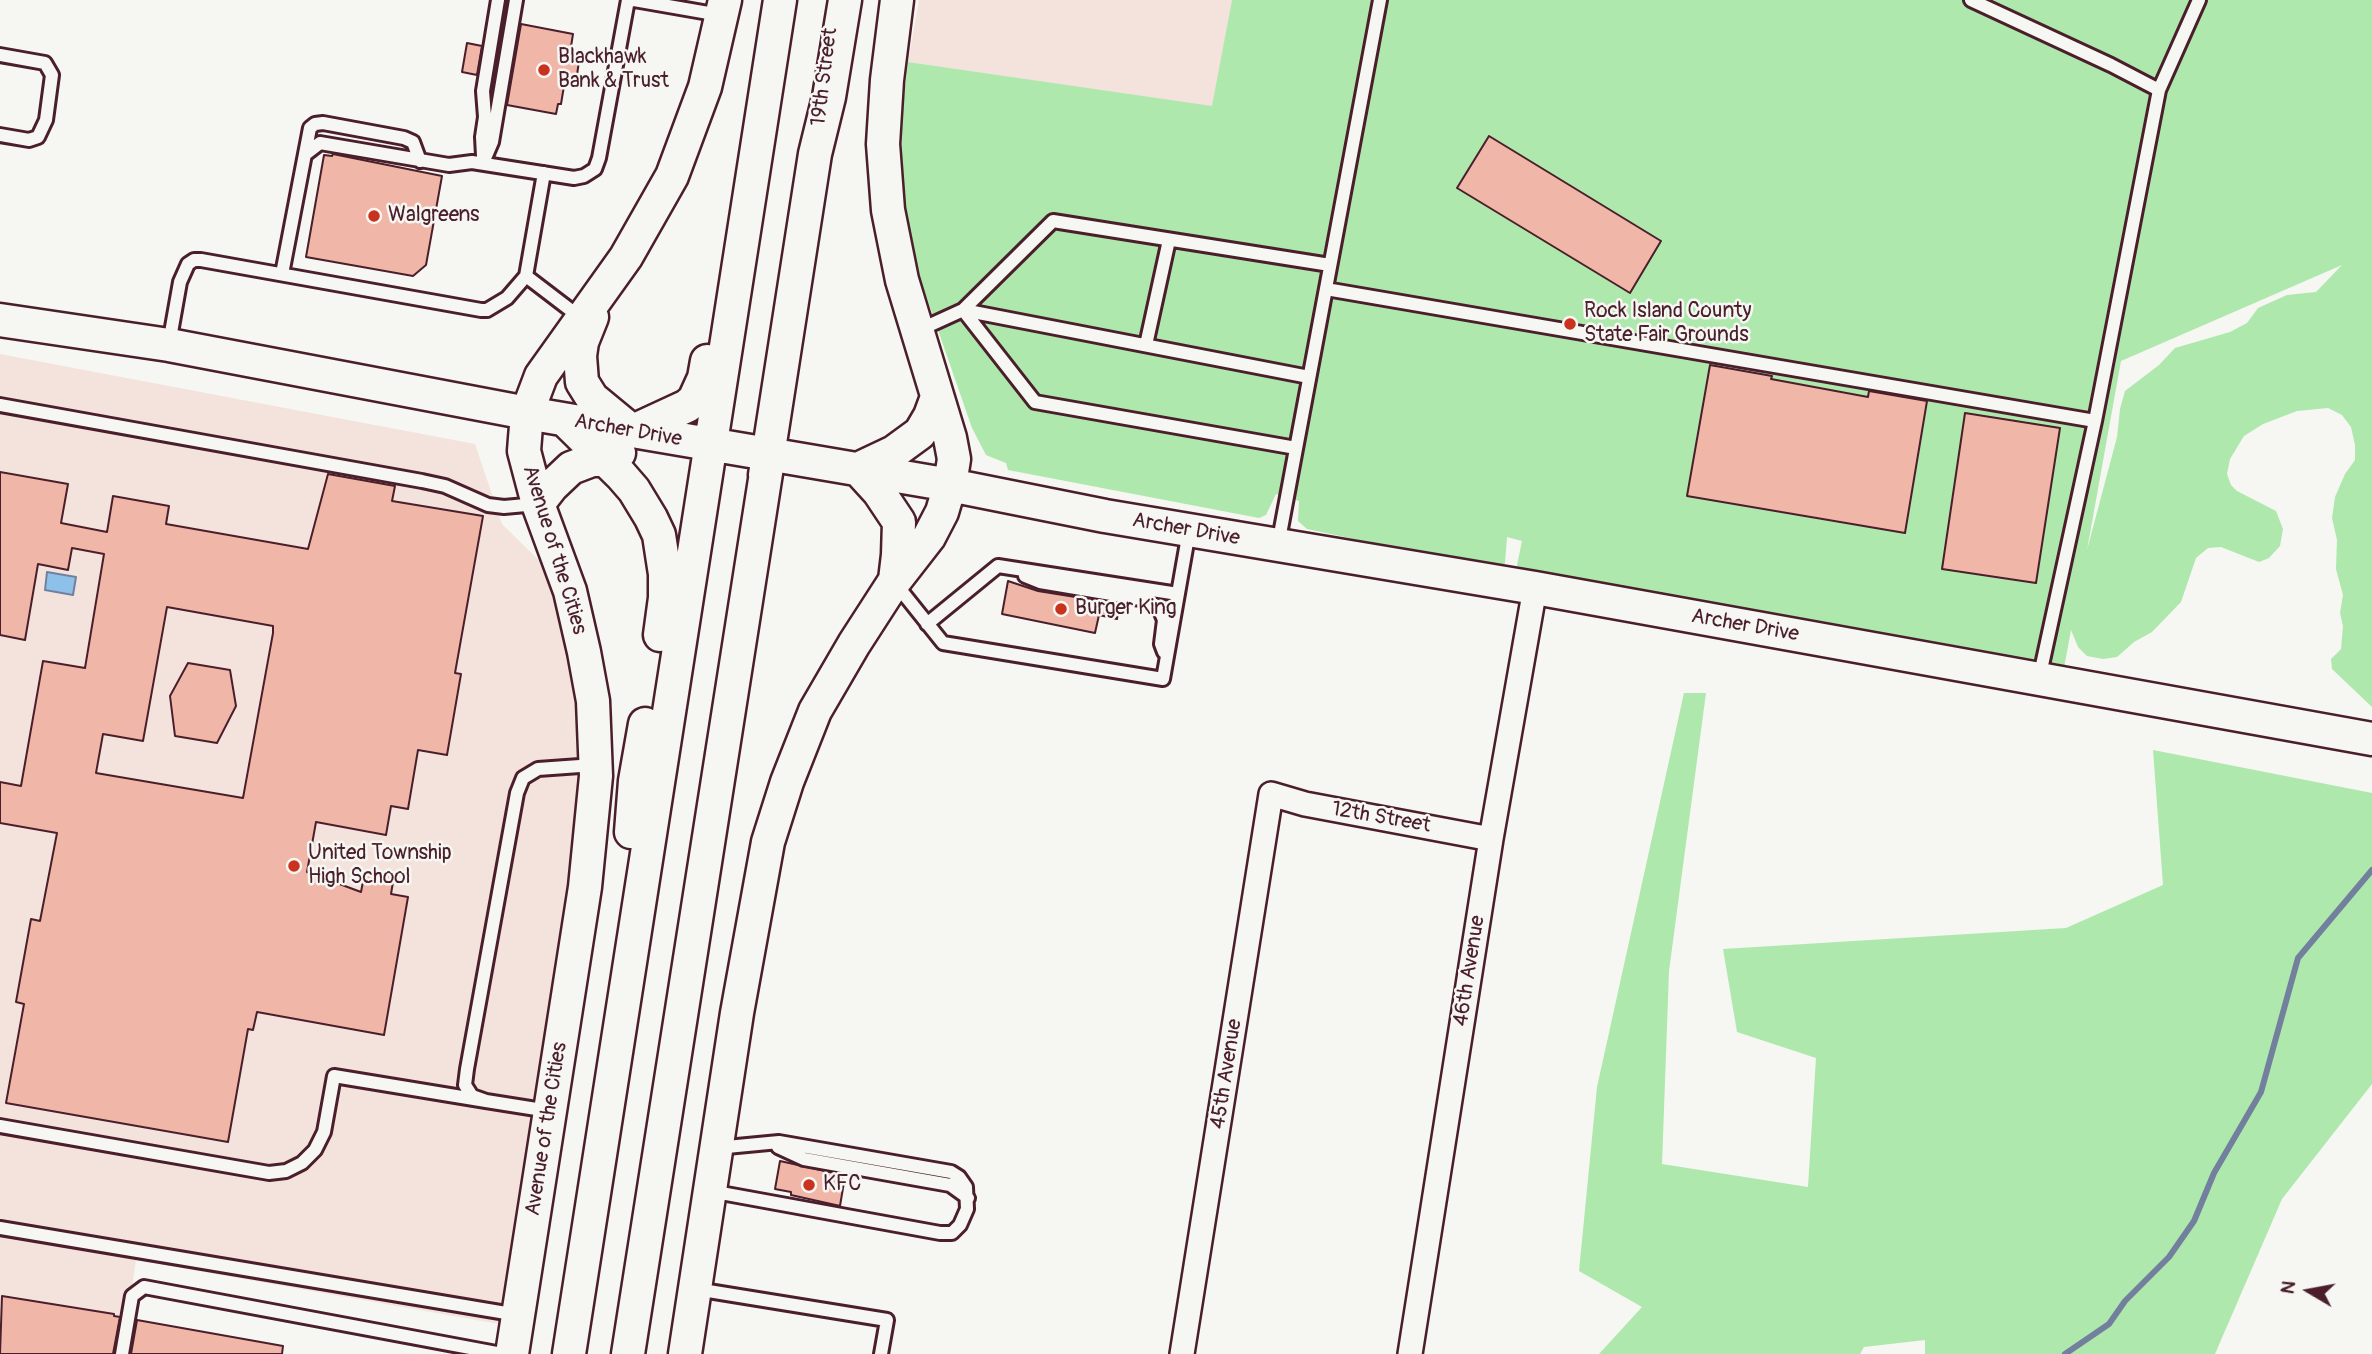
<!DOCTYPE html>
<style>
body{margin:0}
#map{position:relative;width:2372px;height:1354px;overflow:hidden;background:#f6f6f2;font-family:Pangolin,sans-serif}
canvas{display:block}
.north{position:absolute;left:2274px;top:1256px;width:70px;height:70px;-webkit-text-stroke:5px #f6f6f2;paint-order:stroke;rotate:280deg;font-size:19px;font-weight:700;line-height:28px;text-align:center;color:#4a1f2b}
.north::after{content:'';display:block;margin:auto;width:24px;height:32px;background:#4a1f2b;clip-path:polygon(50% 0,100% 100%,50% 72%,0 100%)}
</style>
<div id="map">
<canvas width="2372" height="1354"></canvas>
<div class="north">N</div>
</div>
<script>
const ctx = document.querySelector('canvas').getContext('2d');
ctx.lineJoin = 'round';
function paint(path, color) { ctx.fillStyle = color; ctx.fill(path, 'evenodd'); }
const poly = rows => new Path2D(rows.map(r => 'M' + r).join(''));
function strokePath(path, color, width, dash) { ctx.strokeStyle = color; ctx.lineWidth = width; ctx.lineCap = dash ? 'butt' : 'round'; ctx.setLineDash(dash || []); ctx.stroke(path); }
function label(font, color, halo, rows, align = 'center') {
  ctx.font = font + ' Pangolin,sans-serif'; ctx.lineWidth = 5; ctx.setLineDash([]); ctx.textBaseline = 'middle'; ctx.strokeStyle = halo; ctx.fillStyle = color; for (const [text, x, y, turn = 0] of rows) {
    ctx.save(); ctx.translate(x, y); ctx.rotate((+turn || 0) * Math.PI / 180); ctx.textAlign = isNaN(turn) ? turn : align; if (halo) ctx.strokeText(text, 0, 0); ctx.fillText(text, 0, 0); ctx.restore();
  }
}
const built = poly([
 [919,0,1232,0,1213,107,908,62],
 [0,354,475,444,502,524,570,591,593,701,516,1327,136,1260,122,1354,0,1354]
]);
const green = poly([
 [1232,0,2372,0,2372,707,2332,669,2331,659,2341,649,2343,626,2340,613,2343,595,2336,569,2337,540,2332,518,2335,497,2345,474,2355,460,2355,445,2351,427,2342,415,2328,408,2297,411,2263,424,2244,436,2230,459,2227,474,2231,485,2237,491,2276,511,2283,529,2280,546,2269,558,2259,562,2221,547,2208,548,2196,558,2181,602,2152,632,2134,642,2117,657,2103,659,2087,656,2078,647,2071,630,2064,668,1523,575,1517,565,1522,541,1507,537,1505,563,1499,570,1307,529,1298,521,1299,501,1276,494,1266,515,1259,518,1008,470,1006,463,986,455,972,428,915,264,903,196,901,155,902,112,908,62,1212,106],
 [2342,265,2316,292,2287,295,2258,308,2247,323,2230,332,2175,348,2159,365,2125,391,2120,409,2117,437,2087,550,2121,361],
 [1684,693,1706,693,1669,971,1662,1164,1808,1187,1816,1058,1737,1032,1723,949,2066,928,2163,885,2153,750,2372,793,2372,1084,2282,1199,2215,1354,1925,1354,1925,1340,1864,1347,1860,1354,1599,1354,1642,1307,1579,1271,1597,1087]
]);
const water = poly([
 [47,572,76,577,73,595,45,590,47,572]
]);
const stream = poly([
 [2065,1354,2109,1324,2125,1301,2169,1257,2194,1221,2214,1173,2261,1092,2298,958,2372,870]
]);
const building = poly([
 [521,24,573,34,569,59,579,61,576,82,565,80,561,104,558,104,556,114,507,105,521,24],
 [467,43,482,46,477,75,462,72,467,43],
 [1489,136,1661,241,1630,293,1457,188,1489,136],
 [333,154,442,176,426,265,413,276,306,257,324,155,332,156,333,154],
 [1710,365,1772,376,1771,379,1868,397,1869,391,1927,401,1905,533,1687,496,1710,365],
 [1965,413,2060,428,2036,583,1942,569,1965,413],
 [0,472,68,484,61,523,107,532,113,496,169,506,166,524,308,549,328,474,395,486,392,501,483,516,455,673,461,674,447,755,418,750,408,809,391,806,386,835,316,822,307,872,361,892,365,871,394,876,391,894,408,897,384,1035,257,1012,253,1030,248,1029,228,1142,6,1103,24,1004,16,1002,31,919,40,921,57,833,0,823,0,782,21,786,43,661,85,668,104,554,72,548,68,570,38,564,25,640,0,635,0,472],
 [167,607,273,626,273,633,243,798,96,773,103,734,143,741,167,607],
 [1008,581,1038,591,1119,604,1117,619,1099,615,1095,633,1002,614,1008,581],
 [188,663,230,670,236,706,217,743,175,736,170,696,188,663],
 [780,1161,843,1175,842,1181,844,1182,840,1206,791,1195,791,1192,775,1189,780,1161],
 [2,1296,114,1314,114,1316,120,1317,113,1354,0,1354,2,1296],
 [137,1320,283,1346,282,1354,131,1354,137,1320]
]);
const lane = poly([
 [634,0,720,15],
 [1971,0,2111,65,2159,90],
 [0,55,45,63,52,75,46,120,38,137,29,140,0,135],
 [307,153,320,143,449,165,472,162,574,178,584,176,595,169,599,158,628,0],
 [483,156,482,137,485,117,483,91,498,0],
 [483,163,492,142,516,0],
 [282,274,310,128,315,124,323,123,404,138,413,142,420,161],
 [526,276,544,173],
 [1326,289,2095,421],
 [963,310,1035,402,1296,448],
 [963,310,1309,377],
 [917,331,963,310,1053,221,1330,265],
 [169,344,180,282,188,264,194,260,201,260,481,310,487,310,507,298,526,276,581,318],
 [1146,345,1169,240],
 [0,405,422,481,445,486,488,505,504,507,537,504],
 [1278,545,1380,0],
 [1025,576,1040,582,1147,600,1159,608,1164,620,1161,644,1164,652],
 [895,583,943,643,1163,679,1189,531],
 [927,624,998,566,1178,594],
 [2039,679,2095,421,2159,90,2199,0],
 [549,1111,486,1101,472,1096,465,1085,467,1069,517,793,523,778,538,769,594,765],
 [0,1126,269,1173,286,1171,302,1163,315,1150,324,1132,334,1076,486,1101],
 [778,1147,804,1159,950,1185,968,1198],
 [710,1191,940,1233,952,1233,960,1225,967,1209,966,1187,959,1177,951,1172,779,1142,716,1148],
 [0,1228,518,1315],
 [696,1289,887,1320,881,1354],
 [122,1354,132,1296,144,1287,502,1354]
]);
const street = poly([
 [1182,1354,1271,794,1305,804,1491,839],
 [1410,1354,1491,839,1535,588]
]);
const secondary = poly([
 [592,317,582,342,580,356,582,382,592,398,632,431],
 [0,320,169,345,527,413,950,485,1105,516,1535,588,2372,739],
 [565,420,621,475,634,490,651,518,659,535,665,574,665,598,660,635],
 [633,431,687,406,694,400,704,378,707,361],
 [765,475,815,154,829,97,845,0],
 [538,504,552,486,571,468,592,460,604,460,619,453],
 [895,580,898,555,899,522,879,492,858,469,894,452,920,433,930,416,937,397],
 [631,832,635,781,645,724],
 [512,1354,585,887,596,776,593,701,584,652,570,591,538,504,524,451,527,413,541,376,626,257,672,176,705,87,725,0],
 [569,1354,780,0],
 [628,1354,769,454],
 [685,1354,737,1013,768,842,787,782,815,711,854,644,894,582,929,537,942,512,950,485,954,459,950,438,902,280,888,210,883,144,887,80,897,0]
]);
const markers = [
 [544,70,7,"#c8321e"],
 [374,216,7,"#c8321e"],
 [1570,324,7,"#c8321e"],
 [1061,609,7,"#c8321e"],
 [294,866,7,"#c8321e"],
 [809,1185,7,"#c8321e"]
];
const poiNames = [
 ["Blackhawk",558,58],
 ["Bank & Trust",558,82],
 ["Walgreens",388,216],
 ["Rock Island County",1584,312],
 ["State Fair Grounds",1584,336],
 ["Burger King",1075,609],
 ["United Township",308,854],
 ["High School",308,878],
 ["KFC",823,1185]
];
const streetNames = [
 ["19th Street",825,77,-83],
 ["Archer Drive",628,431,10],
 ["Archer Drive",1186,530,10],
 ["Avenue of the Cities",554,550,73],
 ["Archer Drive",1745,626,10],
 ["12th Street",1381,818,10],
 ["46th Avenue",1470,971,-81],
 ["45th Avenue",1227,1074,-81],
 ["Avenue of the Cities",547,1129,-81]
];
paint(built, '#f4e3dc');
paint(green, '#aee8ad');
paint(water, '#8dc1ea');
strokePath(water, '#72809e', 2);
strokePath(stream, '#72809e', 6);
paint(building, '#f0b7a8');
strokePath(building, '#4a1f2b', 2);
strokePath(lane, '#4a1f2b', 18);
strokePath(street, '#4a1f2b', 28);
strokePath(secondary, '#4a1f2b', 37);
strokePath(lane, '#f6f6f2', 12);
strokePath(street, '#f6f6f2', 23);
strokePath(secondary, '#f6f6f2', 32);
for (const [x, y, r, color] of markers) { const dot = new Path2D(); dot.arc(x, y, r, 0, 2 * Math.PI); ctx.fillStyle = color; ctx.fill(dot); strokePath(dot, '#f6f6f2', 2.5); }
label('21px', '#4a1f2b', '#f6f6f2', poiNames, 'left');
label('21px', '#4a1f2b', '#f6f6f2', streetNames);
</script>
